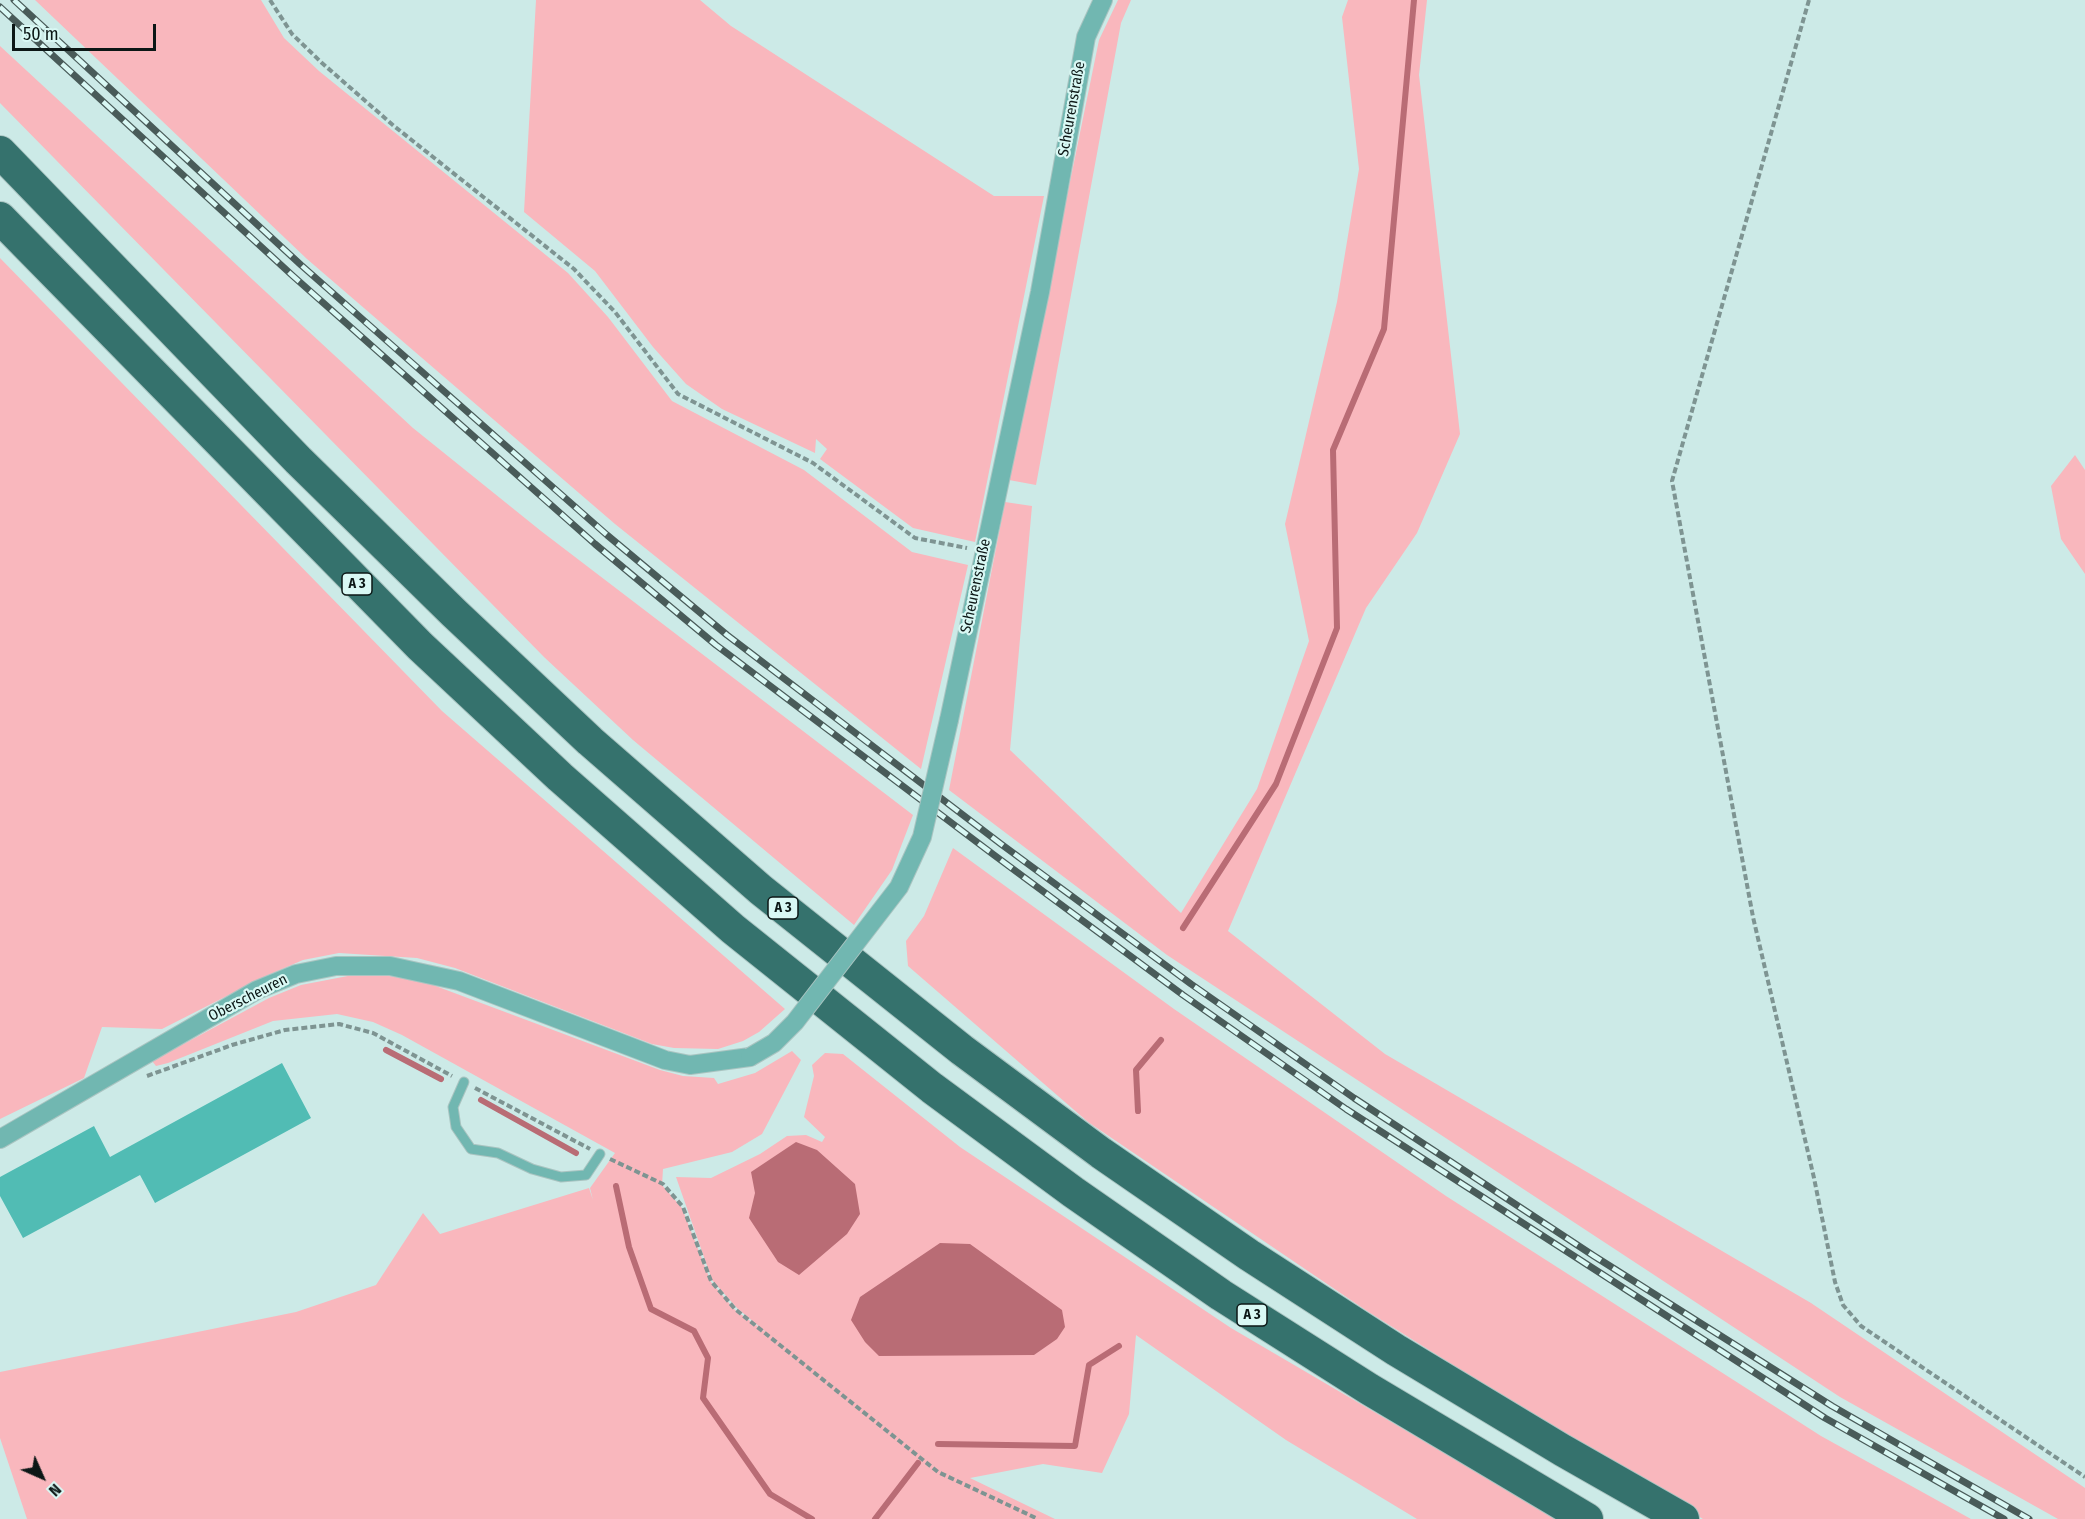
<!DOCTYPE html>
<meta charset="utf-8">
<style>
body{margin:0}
#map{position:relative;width:2085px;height:1519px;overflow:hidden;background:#cceae7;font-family:"Fira Sans Condensed",sans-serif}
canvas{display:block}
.north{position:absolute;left:12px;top:1447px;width:60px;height:60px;-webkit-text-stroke:4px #d9f8f4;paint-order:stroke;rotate:135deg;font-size:16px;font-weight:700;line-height:24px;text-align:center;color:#0c1716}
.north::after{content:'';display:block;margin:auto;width:21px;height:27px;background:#0c1716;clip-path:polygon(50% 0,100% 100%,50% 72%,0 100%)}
.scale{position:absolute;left:12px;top:24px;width:144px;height:27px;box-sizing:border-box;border:3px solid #0c1716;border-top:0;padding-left:8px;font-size:18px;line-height:21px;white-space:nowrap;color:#0c1716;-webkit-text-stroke:4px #d9f8f4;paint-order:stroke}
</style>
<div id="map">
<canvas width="2085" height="1519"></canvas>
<div class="north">N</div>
<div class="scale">50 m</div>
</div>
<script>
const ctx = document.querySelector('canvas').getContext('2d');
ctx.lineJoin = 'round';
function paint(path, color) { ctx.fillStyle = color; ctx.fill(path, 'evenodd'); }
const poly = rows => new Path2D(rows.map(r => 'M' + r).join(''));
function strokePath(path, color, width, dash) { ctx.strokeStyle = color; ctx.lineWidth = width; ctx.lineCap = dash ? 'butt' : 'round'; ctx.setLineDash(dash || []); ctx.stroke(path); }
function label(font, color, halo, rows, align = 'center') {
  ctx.font = font + ' "Fira Sans Condensed",sans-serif'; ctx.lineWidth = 4.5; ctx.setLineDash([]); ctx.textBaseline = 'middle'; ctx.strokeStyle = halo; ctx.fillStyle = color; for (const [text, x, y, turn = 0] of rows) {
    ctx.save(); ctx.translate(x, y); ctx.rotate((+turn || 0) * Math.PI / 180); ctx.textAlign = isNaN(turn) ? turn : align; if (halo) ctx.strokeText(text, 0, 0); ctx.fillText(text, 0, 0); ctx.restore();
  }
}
const green = poly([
 [35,0,261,0,284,38,319,71,568,273,608,317,672,401,804,470,912,552,968,565,921,769,615,524,307,259],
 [536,0,700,0,731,26,994,196,1044,196,975,542,913,528,820,459,827,449,816,439,815,453,722,409,686,384,653,347,595,271,524,212],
 [1118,0,1131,0,1121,23,1036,485,1009,480,1099,40],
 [1348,0,1427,0,1419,75,1460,434,1417,533,1366,608,1228,931,1385,1054,1811,1303,2085,1488,2085,1519,2058,1519,1840,1397,1167,955,949,790,1005,502,1032,506,1010,750,1181,913,1257,789,1309,641,1285,524,1337,302,1359,169,1342,17],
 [0,46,413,428,541,531,913,815,892,870,854,925,633,740,544,657,0,103],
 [0,258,442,711,785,1009,759,1032,743,1041,718,1049,674,1048,652,1044,455,968,417,958,339,953,303,960,268,975,162,1029,102,1027,84,1078,0,1119],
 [2075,455,2085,470,2085,574,2061,539,2051,486],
 [953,848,1174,1009,1446,1196,1821,1436,1971,1519,1703,1519,1580,1445,1367,1311,1088,1122,908,966,906,941,924,916],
 [353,975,389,976,425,982,660,1070,683,1076,714,1078,718,1084,755,1073,792,1051,801,1060,762,1134,732,1152,663,1169,662,1185,682,1208,711,1282,735,1310,768,1334,737,1308,712,1280,676,1177,711,1178,760,1154,787,1136,806,1135,822,1142,825,1137,804,1117,814,1076,812,1065,825,1053,843,1054,960,1147,1231,1328,1557,1519,1417,1519,1286,1440,1136,1335,1129,1414,1102,1473,1043,1464,970,1478,1055,1519,27,1519,0,1438,0,1372,296,1312,376,1285,423,1213,440,1234,589,1188,593,1200,590,1188,615,1153,402,1035,373,1022,337,1014,273,1021,168,1063,156,1066,152,1061,269,998,301,985]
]);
const water = poly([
 [796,1142,817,1150,855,1184,860,1214,847,1234,799,1275,778,1262,749,1218,755,1193,751,1172],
 [940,1243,970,1244,1062,1310,1065,1327,1057,1339,1034,1355,879,1356,865,1342,851,1320,860,1297]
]);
const stream = poly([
 [1183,928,1276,784,1337,628,1333,450,1384,329,1414,0],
 [386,1050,441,1079],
 [481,1100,576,1153],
 [1138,1111,1136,1070,1161,1040],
 [616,1186,629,1247,651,1309,694,1331,708,1358,703,1398,770,1494,812,1519],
 [938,1444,1075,1446,1089,1365,1119,1346],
 [875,1519,918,1463]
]);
const building = poly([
 [282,1063,311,1118,155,1203,140,1175,23,1238,0,1196,0,1177,94,1126,110,1157]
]);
const path = poly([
 [270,0,292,34,322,63,394,126,574,269,615,312,678,394,813,463,915,538,967,548],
 [1809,0,1672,481,1753,917,1814,1178,1835,1282,1843,1305,1861,1326,2085,1477],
 [147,1076,232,1045,285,1030,339,1024,373,1033,452,1076],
 [475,1088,590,1149],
 [610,1159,663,1184,683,1207,711,1281,735,1309,938,1472,1038,1519]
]);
const service = poly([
 [464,1082,453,1107,456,1127,471,1149,498,1153,532,1169,561,1177,586,1175,600,1154]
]);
const minor = poly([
 [949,720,1040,292,1086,37,1103,0],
 [0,1139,257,990,296,974,336,966,390,966,459,981,665,1060,690,1065,750,1057]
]);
const motorway = poly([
 [0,152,298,460,454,613,590,741,761,890,962,1050,1101,1153,1249,1255,1396,1350,1562,1450,1683,1519],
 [0,218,420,646,560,777,733,929,932,1088,1073,1192,1221,1295,1369,1389,1587,1519]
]);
const rail = poly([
 [14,0,301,265,607,535,727,635,1001,844,1191,984,1354,1098,1594,1256,1832,1406,2029,1519],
 [0,7,293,276,595,544,716,645,994,855,1183,995,1346,1109,1825,1418,2004,1519]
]);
const minorBridge = poly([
 [750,1057,774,1043,795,1022,899,887,922,837,949,720]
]);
const shields = [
 [357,584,30],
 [783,908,30],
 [1252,1315,30]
];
const shieldNames = [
 ["A 3",357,584],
 ["A 3",783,908],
 ["A 3",1252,1315]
];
const streetNames = [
 ["Scheurenstraße",1072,109,-80],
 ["Scheurenstraße",976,586,-78],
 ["Oberscheuren",248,998,-27]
];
paint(green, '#f9b7bd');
paint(water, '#b96c75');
strokePath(stream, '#b96c75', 6);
paint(building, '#51bcb4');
strokePath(service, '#a9c4c1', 11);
strokePath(minor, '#a9c4c1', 20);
strokePath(motorway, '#a9c4c1', 34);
strokePath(path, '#7e9492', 4, [6, 3]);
strokePath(service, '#71b7b1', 9);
strokePath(minor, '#71b7b1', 18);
strokePath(motorway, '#35726d', 32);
strokePath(rail, '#495b59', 7);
strokePath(rail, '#d9f8f4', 4.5, [14]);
strokePath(minorBridge, '#a9c4c1', 20, []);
strokePath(minorBridge, '#71b7b1', 18);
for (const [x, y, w] of shields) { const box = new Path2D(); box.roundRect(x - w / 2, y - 11, w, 22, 4.5); ctx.fillStyle = '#d9f8f4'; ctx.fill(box); strokePath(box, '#0c1716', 1.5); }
label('bold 14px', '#0c1716', null, shieldNames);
label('15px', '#0c1716', '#d9f8f4', streetNames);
</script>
